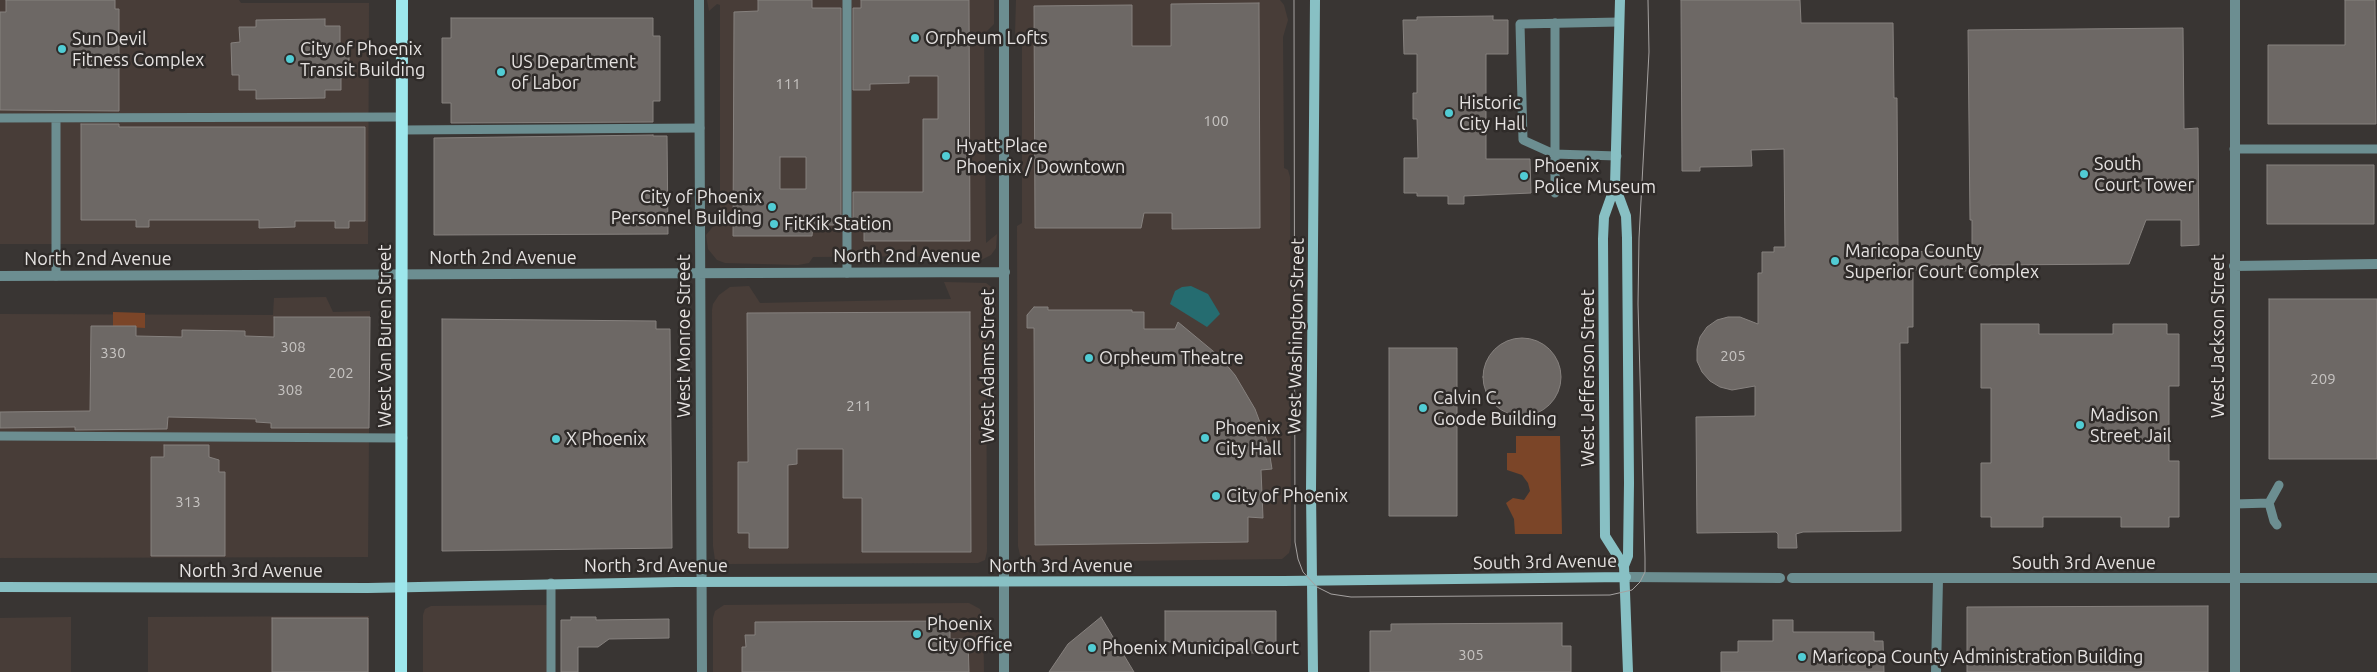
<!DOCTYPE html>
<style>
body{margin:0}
canvas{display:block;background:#393533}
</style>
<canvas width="2377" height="672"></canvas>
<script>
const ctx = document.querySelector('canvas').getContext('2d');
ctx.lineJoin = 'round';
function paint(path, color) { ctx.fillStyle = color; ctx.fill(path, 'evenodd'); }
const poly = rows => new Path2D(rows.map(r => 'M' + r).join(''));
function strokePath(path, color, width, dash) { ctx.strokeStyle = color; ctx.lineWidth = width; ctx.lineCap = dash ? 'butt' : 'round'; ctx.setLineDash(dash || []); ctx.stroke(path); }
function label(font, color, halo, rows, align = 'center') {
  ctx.font = font + ' Ubuntu,sans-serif'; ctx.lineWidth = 5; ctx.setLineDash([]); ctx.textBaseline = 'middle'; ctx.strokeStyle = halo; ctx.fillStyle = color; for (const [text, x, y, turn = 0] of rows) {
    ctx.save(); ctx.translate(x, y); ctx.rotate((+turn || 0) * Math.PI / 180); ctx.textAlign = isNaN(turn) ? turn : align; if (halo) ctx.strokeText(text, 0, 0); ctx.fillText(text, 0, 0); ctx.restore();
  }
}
const built = poly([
 [0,0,239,0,241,3,369,3,368,244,0,244],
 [707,0,994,0,994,24,984,34,986,243,997,234,996,248,991,255,977,262,973,261,971,256,813,257,809,263,798,265,725,263,717,260,708,249,706,235,720,218,720,5,717,4,709,11],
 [1016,0,1280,0,1284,5,1288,20,1283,37,1284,168,1288,170,1290,177,1291,545,1289,553,1282,559,1035,562,1025,560,1020,555,1018,546,1017,226,1022,223,1022,38,1015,35],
 [944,282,986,283,994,289,995,296,996,309,986,309,987,551,985,560,978,563,727,564,715,560,713,546,712,310,713,304,719,295,730,287,749,286,760,303,951,299],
 [326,297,333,312,370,311,368,557,0,558,0,314,273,315,274,298],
 [969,603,980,609,983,617,984,672,713,672,713,618,715,611,724,605],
 [554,605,554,672,423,672,423,615,425,609,431,606],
 [369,616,369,672,148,672,148,617],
 [71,617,71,672,0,672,0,618]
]);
const green = poly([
 [113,312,145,313,145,328,113,326],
 [1516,436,1560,436,1562,534,1515,534,1514,519,1506,503,1513,498,1524,500,1530,491,1528,483,1522,475,1507,470,1507,453,1516,453]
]);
const water = poly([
 [1191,286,1208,294,1220,314,1207,327,1170,304,1175,291,1182,287]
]);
const building = poly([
 [6,0,115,0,115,9,119,9,119,111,0,110,0,12,6,12,6,0],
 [758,0,812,0,812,8,841,8,841,225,813,225,812,236,733,236,734,12,758,11,758,0],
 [780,157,806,157,806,189,780,189,780,157],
 [861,0,969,0,970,241,864,241,864,225,853,225,853,192,923,192,923,119,938,119,938,76,909,76,909,83,870,84,870,90,853,90,853,8,861,8,861,0],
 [1681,0,1800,0,1801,23,1893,23,1894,98,1897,98,1898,251,1972,253,1972,220,1970,220,1968,30,2183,28,2184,129,2198,128,2199,245,2181,246,2181,220,2146,220,2129,264,1990,265,1990,275,1972,274,1972,271,1913,270,1913,327,1908,327,1908,343,1900,343,1901,531,1803,532,1796,534,1797,548,1778,548,1778,534,1776,532,1697,533,1696,417,1755,416,1755,386,1732,390,1720,387,1710,381,1702,372,1697,361,1697,349,1700,337,1707,327,1717,320,1728,317,1740,317,1758,324,1758,273,1762,273,1762,252,1774,252,1774,247,1785,247,1784,149,1751,150,1752,166,1700,167,1700,171,1682,171,1681,0],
 [2345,0,2375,0,2376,124,2268,124,2268,45,2345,45,2345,0],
 [1259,3,1260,228,1172,229,1172,213,1144,213,1141,228,1035,228,1034,6,1132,5,1132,46,1171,46,1171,4,1259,3],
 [1493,16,1493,20,1508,20,1508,54,1486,54,1486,159,1530,159,1531,193,1464,196,1464,204,1448,204,1448,196,1417,196,1417,193,1404,193,1404,158,1418,158,1417,119,1413,119,1413,93,1417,93,1417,54,1404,54,1403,20,1417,20,1417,17,1493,16],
 [451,18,653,18,653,36,660,36,660,101,653,101,653,122,451,123,451,103,442,103,442,38,451,38,451,18],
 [325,19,325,26,340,26,340,45,349,45,349,74,341,74,341,90,325,90,325,98,256,99,256,90,239,90,239,75,232,75,231,43,240,42,239,27,256,27,256,20,325,19],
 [81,124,119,124,119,127,365,127,365,221,349,221,349,228,335,228,335,221,295,221,295,227,259,228,259,220,149,220,149,227,136,227,136,220,81,220,81,124],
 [653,135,653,136,667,136,668,234,434,235,434,138,653,135],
 [2267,165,2374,165,2374,224,2267,224,2267,165],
 [2269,299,2377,299,2377,459,2269,459,2269,299],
 [1034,307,1048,307,1048,310,1132,310,1132,312,1144,312,1144,329,1175,329,1178,322,1219,356,1235,375,1255,409,1268,444,1272,469,1261,470,1263,518,1248,517,1248,542,1035,545,1034,328,1027,328,1027,315,1034,307],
 [970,312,971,552,862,552,862,498,843,498,843,449,797,449,797,464,788,465,788,548,749,548,749,533,738,533,738,462,748,462,747,313,970,312],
 [274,317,370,317,369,428,271,428,271,423,256,422,256,419,168,417,167,429,75,430,75,427,0,428,0,412,90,411,91,326,136,326,136,336,182,337,182,330,245,331,245,336,274,337,274,317],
 [442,319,656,321,656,329,670,329,672,548,442,551,442,319],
 [1981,324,2039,324,2039,334,2113,334,2113,324,2167,324,2167,334,2179,334,2179,386,2169,386,2169,461,2179,461,2179,517,2169,517,2169,527,2121,527,2121,517,2043,517,2043,527,1991,527,1991,517,1981,517,1981,463,1991,463,1991,388,1981,388,1981,324],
 '1483 377a39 39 0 1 1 78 0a39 39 0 1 1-78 0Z',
 [1389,348,1457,348,1457,516,1389,516,1389,348],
 [164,445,209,445,209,457,219,460,219,472,225,472,225,556,151,556,151,457,164,457,164,445],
 [2208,606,2208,672,1967,672,1967,607,2208,606],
 [1165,611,1276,611,1276,653,1249,653,1249,642,1165,642,1165,611],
 [571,617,596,617,596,620,669,619,669,638,609,639,598,647,578,647,578,672,561,672,561,620,571,620,571,617],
 [1101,617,1134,672,1049,672,1068,644,1101,617],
 [272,618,368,618,368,672,272,672,272,618],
 [1773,620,1793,620,1793,632,1874,632,1874,641,1883,641,1884,672,1721,672,1721,652,1738,652,1738,641,1773,641,1773,620],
 [950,621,950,639,968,639,969,672,742,672,742,647,746,647,745,635,755,635,755,622,950,621],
 [1562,623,1562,646,1571,646,1571,672,1370,672,1370,631,1391,631,1391,624,1562,623]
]);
const lane = poly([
 [847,0,847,273],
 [1555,23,1555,193],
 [0,118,402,117],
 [402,130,700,128],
 [2234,149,2377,149],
 [1617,156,1554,154,1523,140,1520,24,1619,22],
 [56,276,56,118],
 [0,436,403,438],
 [2235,504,2269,503],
 [2277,525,2274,521,2269,503,2279,485],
 [551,583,551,672]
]);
const street = poly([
 [699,0,702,672],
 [2234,266,2377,264],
 [0,276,1005,272],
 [1626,577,1780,578],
 [1792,578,2377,578],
 [1004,672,1004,0],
 [1936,672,1938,579],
 [2235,672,2235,0]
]);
const secondary = poly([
 [1620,0,1615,186,1604,217,1603,239,1605,536,1624,566],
 [1615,186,1626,216,1627,238,1629,483,1628,556,1624,566,1628,672],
 [0,587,368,588,676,582,1284,581,1626,577],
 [1313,672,1311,490,1315,0]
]);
const primary = poly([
 [401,672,402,0]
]);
const tram = poly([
 [1294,0,1295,542,1298,559,1303,572,1317,587,1331,594,1351,597,1610,595,1632,590,1640,582,1645,572,1645,558,1638,304,1639,238,1649,52,1648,0]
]);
const markers = [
 [915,38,5,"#51ccd4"],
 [62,49,5,"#51ccd4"],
 [290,59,5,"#51ccd4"],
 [501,72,5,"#51ccd4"],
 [1449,113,5,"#51ccd4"],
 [946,156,5,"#51ccd4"],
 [2084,174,5,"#51ccd4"],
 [1524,176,5,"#51ccd4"],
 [772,207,5,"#51ccd4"],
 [774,224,5,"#51ccd4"],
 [1835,261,5,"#51ccd4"],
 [1089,358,5,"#51ccd4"],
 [1423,408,5,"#51ccd4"],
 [2080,425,5,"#51ccd4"],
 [1205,438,5,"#51ccd4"],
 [556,439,5,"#51ccd4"],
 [1216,496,5,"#51ccd4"],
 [917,634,5,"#51ccd4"],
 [1092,648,5,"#51ccd4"],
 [1802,657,5,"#51ccd4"]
];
const numberNames = [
 ["111",788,84],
 ["100",1216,121],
 ["308",293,347],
 ["330",113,353],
 ["205",1733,356],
 ["202",341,373],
 ["209",2323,379],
 ["308",290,390],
 ["211",859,406],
 ["313",188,502],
 ["305",1471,655]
];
const poiNames = [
 ["Orpheum Lofts",925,38],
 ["Sun Devil",72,39],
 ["Fitness Complex",72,60],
 ["City of Phoenix",300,49],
 ["Transit Building",300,70],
 ["US Department",511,62],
 ["of Labor",511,83],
 ["Historic",1459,103],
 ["City Hall",1459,124],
 ["Hyatt Place",956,146],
 ["Phoenix / Downtown",956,167],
 ["South",2094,164],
 ["Court Tower",2094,185],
 ["Phoenix",1534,166],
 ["Police Museum",1534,187],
 ["City of Phoenix",762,197,"right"],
 ["Personnel Building",762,218,"right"],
 ["FitKik Station",784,224],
 ["Maricopa County",1845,251],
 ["Superior Court Complex",1845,272],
 ["Orpheum Theatre",1099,358],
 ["Calvin C.",1433,398],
 ["Goode Building",1433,419],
 ["Madison",2090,415],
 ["Street Jail",2090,436],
 ["Phoenix",1215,428],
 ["City Hall",1215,449],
 ["X Phoenix",566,439],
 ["City of Phoenix",1226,496],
 ["Phoenix",927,624],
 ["City Office",927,645],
 ["Phoenix Municipal Court",1102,648],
 ["Maricopa County Administration Building",1812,657]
];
const streetNames = [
 ["North 2nd Avenue",907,256],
 ["North 2nd Avenue",503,258],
 ["North 2nd Avenue",98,259],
 ["West Van Buren Street",385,336,-90],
 ["West Monroe Street",684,336,-90],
 ["West Washington Street",1296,336,-89],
 ["West Jackson Street",2218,336,-90],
 ["West Adams Street",988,366,-90],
 ["West Jefferson Street",1588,378,-90],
 ["South 3rd Avenue",1545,562,-1],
 ["South 3rd Avenue",2084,563],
 ["North 3rd Avenue",656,566],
 ["North 3rd Avenue",1061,566],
 ["North 3rd Avenue",251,571]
];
paint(built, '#483d38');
paint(green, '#7b4528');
paint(water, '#256c70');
paint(building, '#6d6865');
strokePath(building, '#86817e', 1);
strokePath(lane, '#6c8e91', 9);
strokePath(street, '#6c8e91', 10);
strokePath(secondary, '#88c0c4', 10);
strokePath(primary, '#9de7ec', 12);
strokePath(tram, '#a5a2a1', 1);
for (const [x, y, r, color] of markers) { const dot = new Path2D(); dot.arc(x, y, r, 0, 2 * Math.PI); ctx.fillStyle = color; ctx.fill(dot); strokePath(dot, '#2f2b29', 2); }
label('15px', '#c7c4c2', null, numberNames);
label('18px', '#e5e2e1', '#2f2b29', poiNames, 'left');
label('18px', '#e5e2e1', '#2f2b29', streetNames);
</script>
